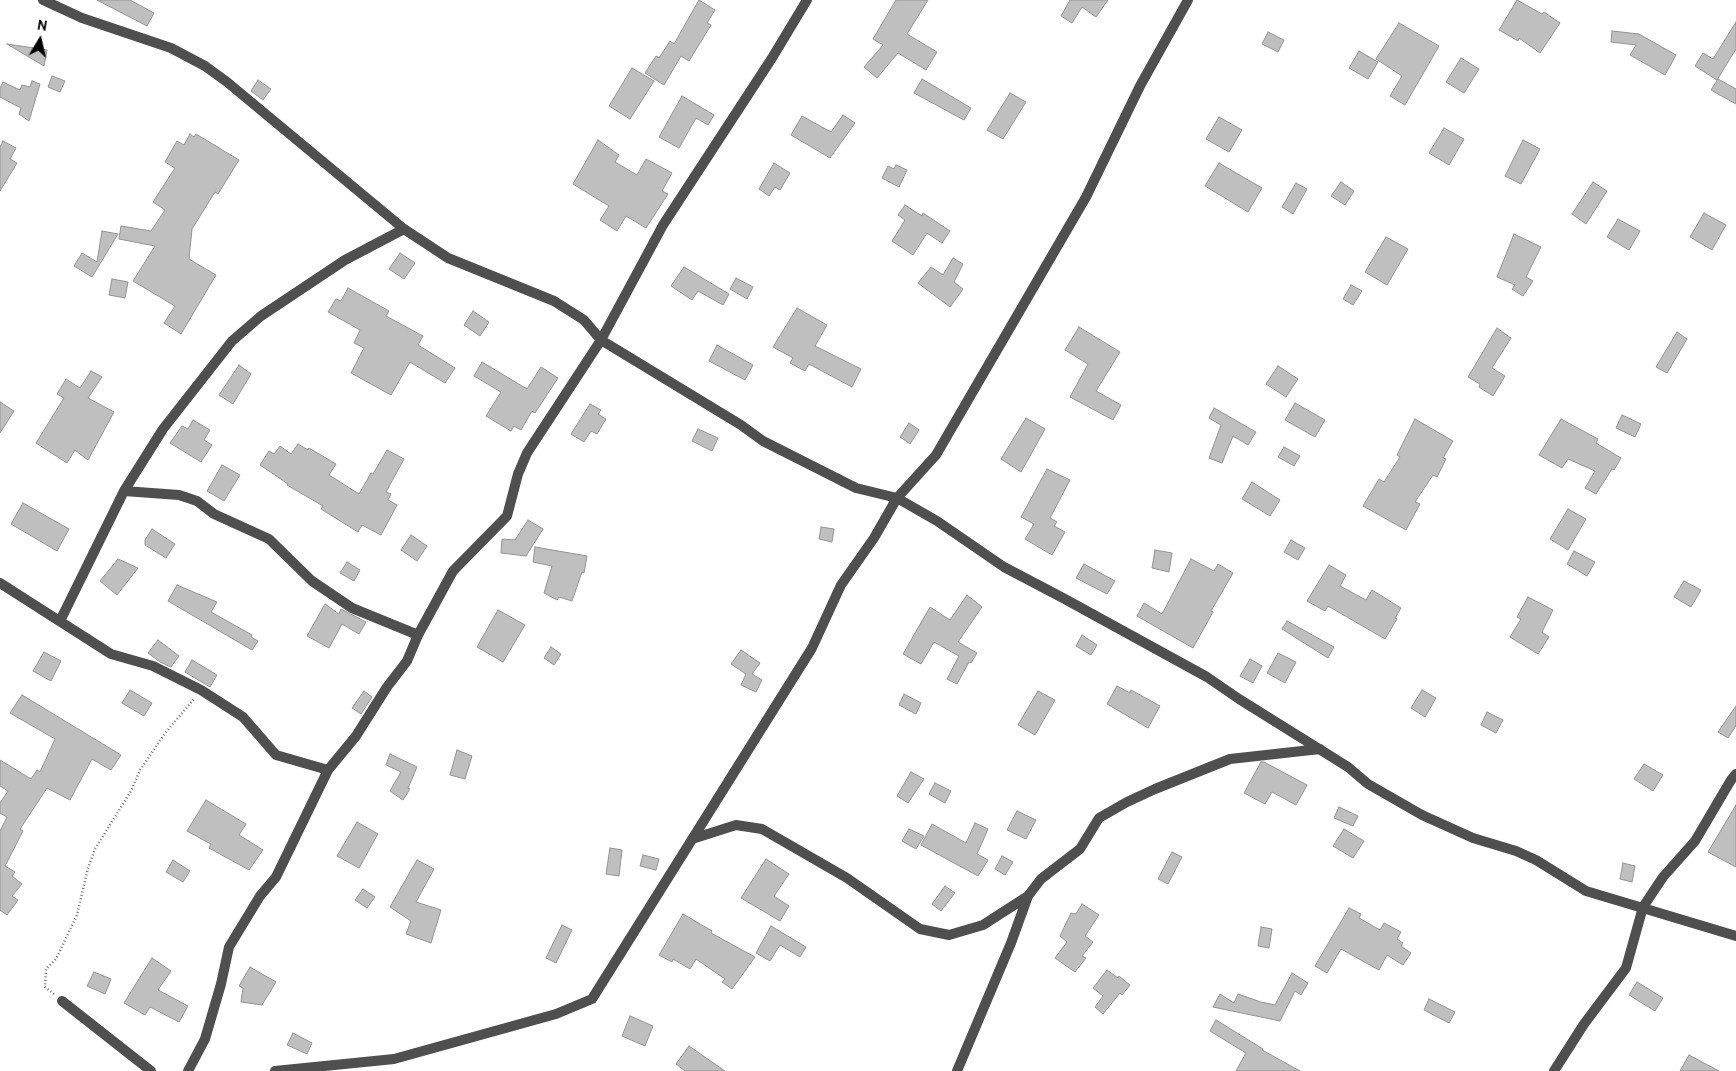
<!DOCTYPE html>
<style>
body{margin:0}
#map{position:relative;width:1736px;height:1071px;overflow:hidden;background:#fff;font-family:Cabin,sans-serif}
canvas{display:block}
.north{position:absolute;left:15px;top:15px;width:50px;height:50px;-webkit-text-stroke:4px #fff;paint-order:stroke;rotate:9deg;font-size:14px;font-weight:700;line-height:20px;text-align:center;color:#000}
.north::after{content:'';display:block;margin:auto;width:18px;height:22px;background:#000;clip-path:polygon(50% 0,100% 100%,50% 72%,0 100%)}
</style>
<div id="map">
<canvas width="1736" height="1071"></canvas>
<div class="north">N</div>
</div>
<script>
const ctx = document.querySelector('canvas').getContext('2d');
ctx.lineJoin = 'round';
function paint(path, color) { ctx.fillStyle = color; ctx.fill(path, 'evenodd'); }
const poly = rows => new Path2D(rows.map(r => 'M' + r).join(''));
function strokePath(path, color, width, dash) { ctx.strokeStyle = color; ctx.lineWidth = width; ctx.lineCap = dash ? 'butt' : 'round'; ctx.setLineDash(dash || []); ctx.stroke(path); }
const building = poly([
 [97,0,130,0,154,13,147,26,97,0],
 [699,0,715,10,707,23,711,25,689,61,681,56,664,85,645,73,656,56,659,58,670,41,674,44,699,0],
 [896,0,928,0,907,34,937,52,926,70,898,53,877,78,864,67,883,45,873,39,896,0],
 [1070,0,1108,0,1096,17,1082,7,1072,23,1061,16,1070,0],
 [1517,0,1542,14,1544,12,1560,23,1540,53,1519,38,1518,41,1499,30,1517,0],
 [1736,22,1736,49,1717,80,1695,66,1703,53,1713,59,1736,22],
 [1399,23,1439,46,1405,105,1390,96,1402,76,1376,59,1399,23],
 [1612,31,1639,34,1676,55,1665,75,1630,55,1636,45,1611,42,1612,31],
 [1268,32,1284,40,1278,52,1262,44,1268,32],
 [7,44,47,50,44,66,7,44],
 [1359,51,1378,62,1368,79,1349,68,1359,51],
 [1461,58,1479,69,1464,93,1446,82,1461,58],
 [632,68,654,81,630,119,609,106,632,68],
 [52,76,65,81,60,92,48,87,52,76],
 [922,79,971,108,964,120,914,93,922,79],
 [1718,79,1736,89,1736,104,1711,90,1718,79],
 [258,80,271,89,263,100,251,91,258,80],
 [32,81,40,84,29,121,19,114,21,108,0,97,0,88,3,82,20,90,22,85,30,87,32,81],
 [1010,93,1026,102,1003,139,987,130,1010,93],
 [682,96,714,115,708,125,696,118,679,148,659,137,682,96],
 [843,115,855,123,830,158,791,135,802,116,831,132,843,115],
 [1219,117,1242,130,1229,152,1206,139,1219,117],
 [1444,128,1464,139,1449,165,1429,153,1444,128],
 [190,134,194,137,196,134,239,160,218,194,215,192,192,229,189,259,216,275,181,334,164,323,175,306,133,281,155,246,119,239,121,226,151,231,165,210,153,202,175,168,165,162,177,141,184,145,190,134],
 [598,140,619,155,615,162,637,175,646,159,672,173,662,191,668,194,646,228,626,216,617,231,600,220,609,206,573,184,598,140],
 [1523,140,1540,149,1521,184,1505,176,1523,140],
 [3,141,16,148,10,159,17,163,0,191,0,147,3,141],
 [774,163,790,173,780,190,775,187,769,196,759,189,774,163],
 [1219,163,1262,188,1248,212,1205,186,1219,163],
 [896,165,907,170,899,187,882,178,888,166,894,169,896,165],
 [1341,182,1354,191,1345,205,1331,196,1341,182],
 [1593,182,1607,191,1586,224,1572,214,1593,182],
 [1296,183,1307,189,1293,214,1282,207,1296,183],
 [905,205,922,216,923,213,950,231,942,243,927,233,913,255,892,241,905,220,898,215,905,205],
 [1704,213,1726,225,1712,250,1690,237,1704,213],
 [1618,219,1640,231,1629,250,1607,237,1618,219],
 [102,231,118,234,92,277,74,266,82,253,97,262,102,231],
 [1514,234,1541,247,1526,277,1533,281,1523,296,1512,289,1515,285,1497,277,1514,234],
 [1386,237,1408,249,1387,285,1365,272,1386,237],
 [400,253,415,263,404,279,389,269,400,253],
 [953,258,963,264,954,282,963,289,950,307,918,283,931,267,943,275,953,258],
 [684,267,729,294,723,305,698,291,692,300,671,286,684,267],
 [736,278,753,287,747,299,730,289,736,278],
 [112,279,128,282,125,298,109,295,112,279],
 [1351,285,1362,291,1353,305,1343,299,1351,285],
 [348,288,389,311,386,316,423,336,418,345,455,368,445,383,410,362,391,395,351,373,364,348,354,343,360,330,328,312,336,299,341,301,348,288],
 [797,308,827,325,815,346,861,369,852,387,809,364,805,371,790,363,793,358,773,347,797,308],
 [473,311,489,322,480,336,464,325,473,311],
 [1079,327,1120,352,1096,391,1121,405,1113,420,1070,397,1088,364,1065,350,1079,327],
 [1497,328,1511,338,1492,368,1505,376,1493,396,1479,387,1480,384,1468,377,1497,328],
 [1677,332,1687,339,1667,373,1656,367,1677,332],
 [717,345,753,365,745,380,709,361,717,345],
 [482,362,527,389,541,367,558,378,535,413,532,411,521,430,514,426,511,431,486,416,501,392,474,376,482,362],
 [239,365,251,374,233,404,219,395,239,365],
 [1278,366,1298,379,1286,397,1266,384,1278,366],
 [91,371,102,377,88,398,114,412,88,460,75,450,67,463,36,443,64,398,57,394,66,379,80,388,91,371],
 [0,402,14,411,0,433,0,402],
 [1295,403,1325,420,1315,437,1285,420,1295,403],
 [590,404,601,410,598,414,606,419,597,434,591,431,584,442,571,434,590,404],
 [1214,408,1256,432,1248,445,1233,436,1222,463,1209,458,1221,425,1209,418,1214,408],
 [1622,415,1641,424,1635,437,1616,428,1622,415],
 [1026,418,1045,429,1021,472,1001,459,1026,418],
 [1415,419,1453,441,1443,458,1446,459,1437,477,1433,475,1415,502,1420,504,1406,530,1363,506,1379,479,1384,482,1400,457,1397,455,1415,419],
 [1561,419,1598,439,1596,443,1621,458,1614,470,1612,469,1596,494,1585,488,1595,471,1568,459,1562,468,1539,455,1561,419],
 [193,420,210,430,204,440,212,445,201,462,170,443,182,426,188,429,193,420],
 [909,423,919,430,910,444,900,437,909,423],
 [698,429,718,438,712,451,692,441,698,429],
 [298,444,308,450,309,448,336,464,329,475,359,494,371,473,373,474,387,450,404,459,386,492,391,494,388,500,397,505,381,535,362,525,358,532,321,509,323,506,287,485,288,484,260,465,269,451,274,454,280,446,291,454,298,444],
 [1284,447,1300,456,1294,466,1278,457,1284,447],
 [222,465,240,475,224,501,207,491,222,465],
 [1047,469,1070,480,1050,518,1057,522,1054,526,1065,532,1052,555,1025,539,1034,524,1021,517,1047,469],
 [1252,482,1280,500,1270,516,1242,499,1252,482],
 [23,503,69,529,57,551,11,524,23,503],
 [1568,509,1586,519,1568,550,1550,539,1568,509],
 [528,520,543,529,526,556,501,553,502,539,515,540,528,520],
 [821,527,834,529,832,542,819,539,821,527],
 [152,529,175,544,166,558,145,545,145,540,152,529],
 [411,535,427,546,417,561,401,550,411,535],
 [1291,540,1305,548,1298,560,1284,552,1291,540],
 [535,547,587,556,584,573,582,572,572,601,559,597,557,600,544,593,552,566,533,562,535,547],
 [1155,550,1172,553,1169,572,1152,568,1155,550],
 [1574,551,1595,562,1587,576,1567,564,1574,551],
 [118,559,138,568,117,595,100,581,118,559],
 [1191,559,1214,571,1218,564,1233,573,1211,611,1213,612,1193,648,1137,616,1144,603,1162,614,1191,559],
 [347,562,360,570,354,581,340,573,347,562],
 [1084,564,1115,581,1107,594,1076,578,1084,564],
 [1329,565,1346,575,1340,586,1366,600,1372,590,1401,608,1395,618,1397,619,1385,639,1328,606,1325,611,1307,601,1329,565],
 [1684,581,1701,590,1691,607,1674,597,1684,581],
 [177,585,217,602,211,612,252,635,251,637,258,641,252,650,168,601,177,585],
 [967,595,982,607,958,642,977,653,971,663,969,662,957,684,947,679,959,656,934,642,921,664,903,654,930,607,950,620,967,595],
 [1528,597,1553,610,1542,632,1549,637,1538,654,1510,637,1521,619,1517,617,1528,597],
 [325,604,339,614,341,609,366,622,359,634,342,624,329,648,307,636,325,604],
 [498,610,525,625,503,662,477,647,498,610],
 [1287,621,1334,647,1328,658,1282,629,1287,621],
 [1082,635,1097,645,1091,655,1076,646,1082,635],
 [158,640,179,656,171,667,160,662,148,653,158,640],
 [551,647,561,654,554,665,544,658,551,647],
 [741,650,760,663,752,674,762,680,756,692,741,685,746,674,731,664,741,650],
 [44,652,61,661,51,681,33,671,44,652],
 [1278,653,1296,662,1285,683,1267,673,1278,653],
 [1250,659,1262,666,1253,683,1240,676,1250,659],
 [192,660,217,675,210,687,185,672,192,660],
 [1117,686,1130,693,1131,690,1160,706,1148,728,1107,704,1117,686],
 [130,690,152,703,144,716,122,703,130,690],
 [1422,690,1436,698,1425,717,1411,708,1422,690],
 [364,691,372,697,361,714,352,708,364,691],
 [1038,691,1055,700,1035,735,1018,725,1038,691],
 [904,694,921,703,916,714,899,705,904,694],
 [22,695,121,755,111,770,92,759,70,800,47,788,20,829,23,831,5,866,15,872,12,876,22,884,12,896,18,900,7,915,0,910,0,831,7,817,0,813,0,803,8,791,0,786,0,760,31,779,37,770,40,772,55,739,10,713,22,695],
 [1736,706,1736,726,1728,738,1718,732,1736,706],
 [1487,712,1503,720,1496,733,1481,725,1487,712],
 [457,750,472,756,465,779,450,775,457,750],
 [390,754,417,767,408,788,410,789,403,800,390,791,401,772,386,765,390,754],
 [1261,762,1264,762,1307,785,1296,805,1272,792,1265,804,1244,793,1261,762],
 [1644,764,1663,775,1653,791,1634,779,1644,764],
 [911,772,924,779,908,803,897,796,911,772],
 [935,783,951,791,945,803,929,794,935,783],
 [206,800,246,824,239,835,263,850,249,870,209,848,211,844,187,831,206,800],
 [1736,805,1736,867,1708,852,1736,805],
 [1339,807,1358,816,1353,826,1334,818,1339,807],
 [1017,811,1036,820,1026,839,1007,830,1017,811],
 [357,822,378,834,359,868,337,856,357,822],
 [975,823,988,829,977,854,988,860,978,876,921,845,932,824,966,843,975,823],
 [909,829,924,836,916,849,902,841,909,829],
 [1344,829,1364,841,1353,858,1333,846,1344,829],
 [610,848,622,850,619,876,606,874,610,848],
 [1172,852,1182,857,1168,884,1158,879,1172,852],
 [643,855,659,859,656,870,640,866,643,855],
 [1002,856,1013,862,1005,875,995,869,1002,856],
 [766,859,789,874,774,896,789,906,780,921,741,898,766,859],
 [173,860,190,871,183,882,166,872,173,860],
 [417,860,434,869,416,902,441,910,431,943,406,934,411,921,390,907,417,860],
 [1623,863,1635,866,1632,882,1620,879,1623,863],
 [945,886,955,893,941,911,932,904,945,886],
 [363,889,375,897,367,908,355,900,363,889],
 [1082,904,1099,915,1085,936,1093,942,1082,956,1086,958,1075,972,1055,958,1067,942,1060,936,1071,913,1076,914,1082,904],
 [1349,908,1361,914,1359,918,1380,930,1384,923,1401,932,1397,939,1403,943,1401,946,1411,953,1403,965,1387,955,1379,970,1341,949,1327,973,1315,966,1349,908],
 [683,914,712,931,711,933,755,957,732,989,722,982,725,979,696,959,690,969,673,959,672,962,659,955,683,914],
 [562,925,572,930,556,963,546,958,562,925],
 [771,926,806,947,800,957,780,945,770,961,756,953,771,926],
 [1261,927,1272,929,1269,948,1258,946,1261,927],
 [152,958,171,971,158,990,188,1006,179,1022,150,1007,145,1015,124,1003,152,958],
 [250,967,276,982,262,1005,241,1002,243,988,239,986,250,967],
 [1107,970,1118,978,1119,976,1130,985,1122,995,1120,993,1103,1014,1095,1007,1103,996,1093,988,1107,970],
 [94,972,111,979,105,994,87,986,94,972],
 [1292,973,1308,983,1301,995,1295,991,1280,1021,1213,1007,1220,994,1234,1003,1238,994,1261,1002,1275,1005,1292,973],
 [1637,982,1663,998,1655,1011,1629,995,1637,982],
 [1429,999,1455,1012,1449,1023,1424,1010,1429,999],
 [630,1016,653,1026,645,1046,622,1036,630,1016],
 [1216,1020,1263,1049,1262,1050,1300,1071,1236,1071,1246,1053,1210,1031,1216,1020],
 [293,1033,312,1043,307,1054,287,1045,293,1033],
 [689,1046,725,1071,685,1071,676,1064,689,1046],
 [1689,1055,1719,1071,1680,1071,1689,1055]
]);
const path = poly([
 [54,994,45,987,46,969,56,959,77,915,88,868,95,849,131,791,140,770,166,732,194,699]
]);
const street = poly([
 [43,0,82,18,171,48,205,66,227,82,404,229,448,258,554,301,584,320,601,340,741,425,763,441,856,488,897,498,937,521,1004,567,1063,598,1207,677,1239,699,1348,767,1368,784,1422,815,1473,838,1516,851,1536,860,1586,891,1736,936],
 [124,491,179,495,197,501,214,514,269,539,312,581,352,608,418,635],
 [0,583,111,654,153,666,201,690,243,717,276,755,328,770],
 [60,621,124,491,163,429,232,341,261,316,345,260,404,229],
 [692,839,736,825,762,829,847,878,920,929,949,935,983,925,1028,896],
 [62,1001,151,1071],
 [188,1071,205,1039,221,984,229,947,260,896,276,877,328,770,356,736,387,687,407,661,418,635,453,571,507,516,518,474,527,453,601,340,663,225,772,58,807,0],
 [275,1071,394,1059,556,1014,592,999,812,648,841,585,874,538,897,498,936,455,1086,197,1140,86,1188,0],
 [957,1071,1011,943,1028,896,1041,879,1080,849,1099,818,1127,802,1155,789,1230,759,1320,749],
 [1554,1071,1584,1024,1626,968,1643,907,1663,877,1695,841,1731,780,1736,774]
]);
paint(building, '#bfbfbf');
strokePath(building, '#939393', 1);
strokePath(path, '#717171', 2.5, [1, 2.5]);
strokePath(street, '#4f4f4f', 10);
</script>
